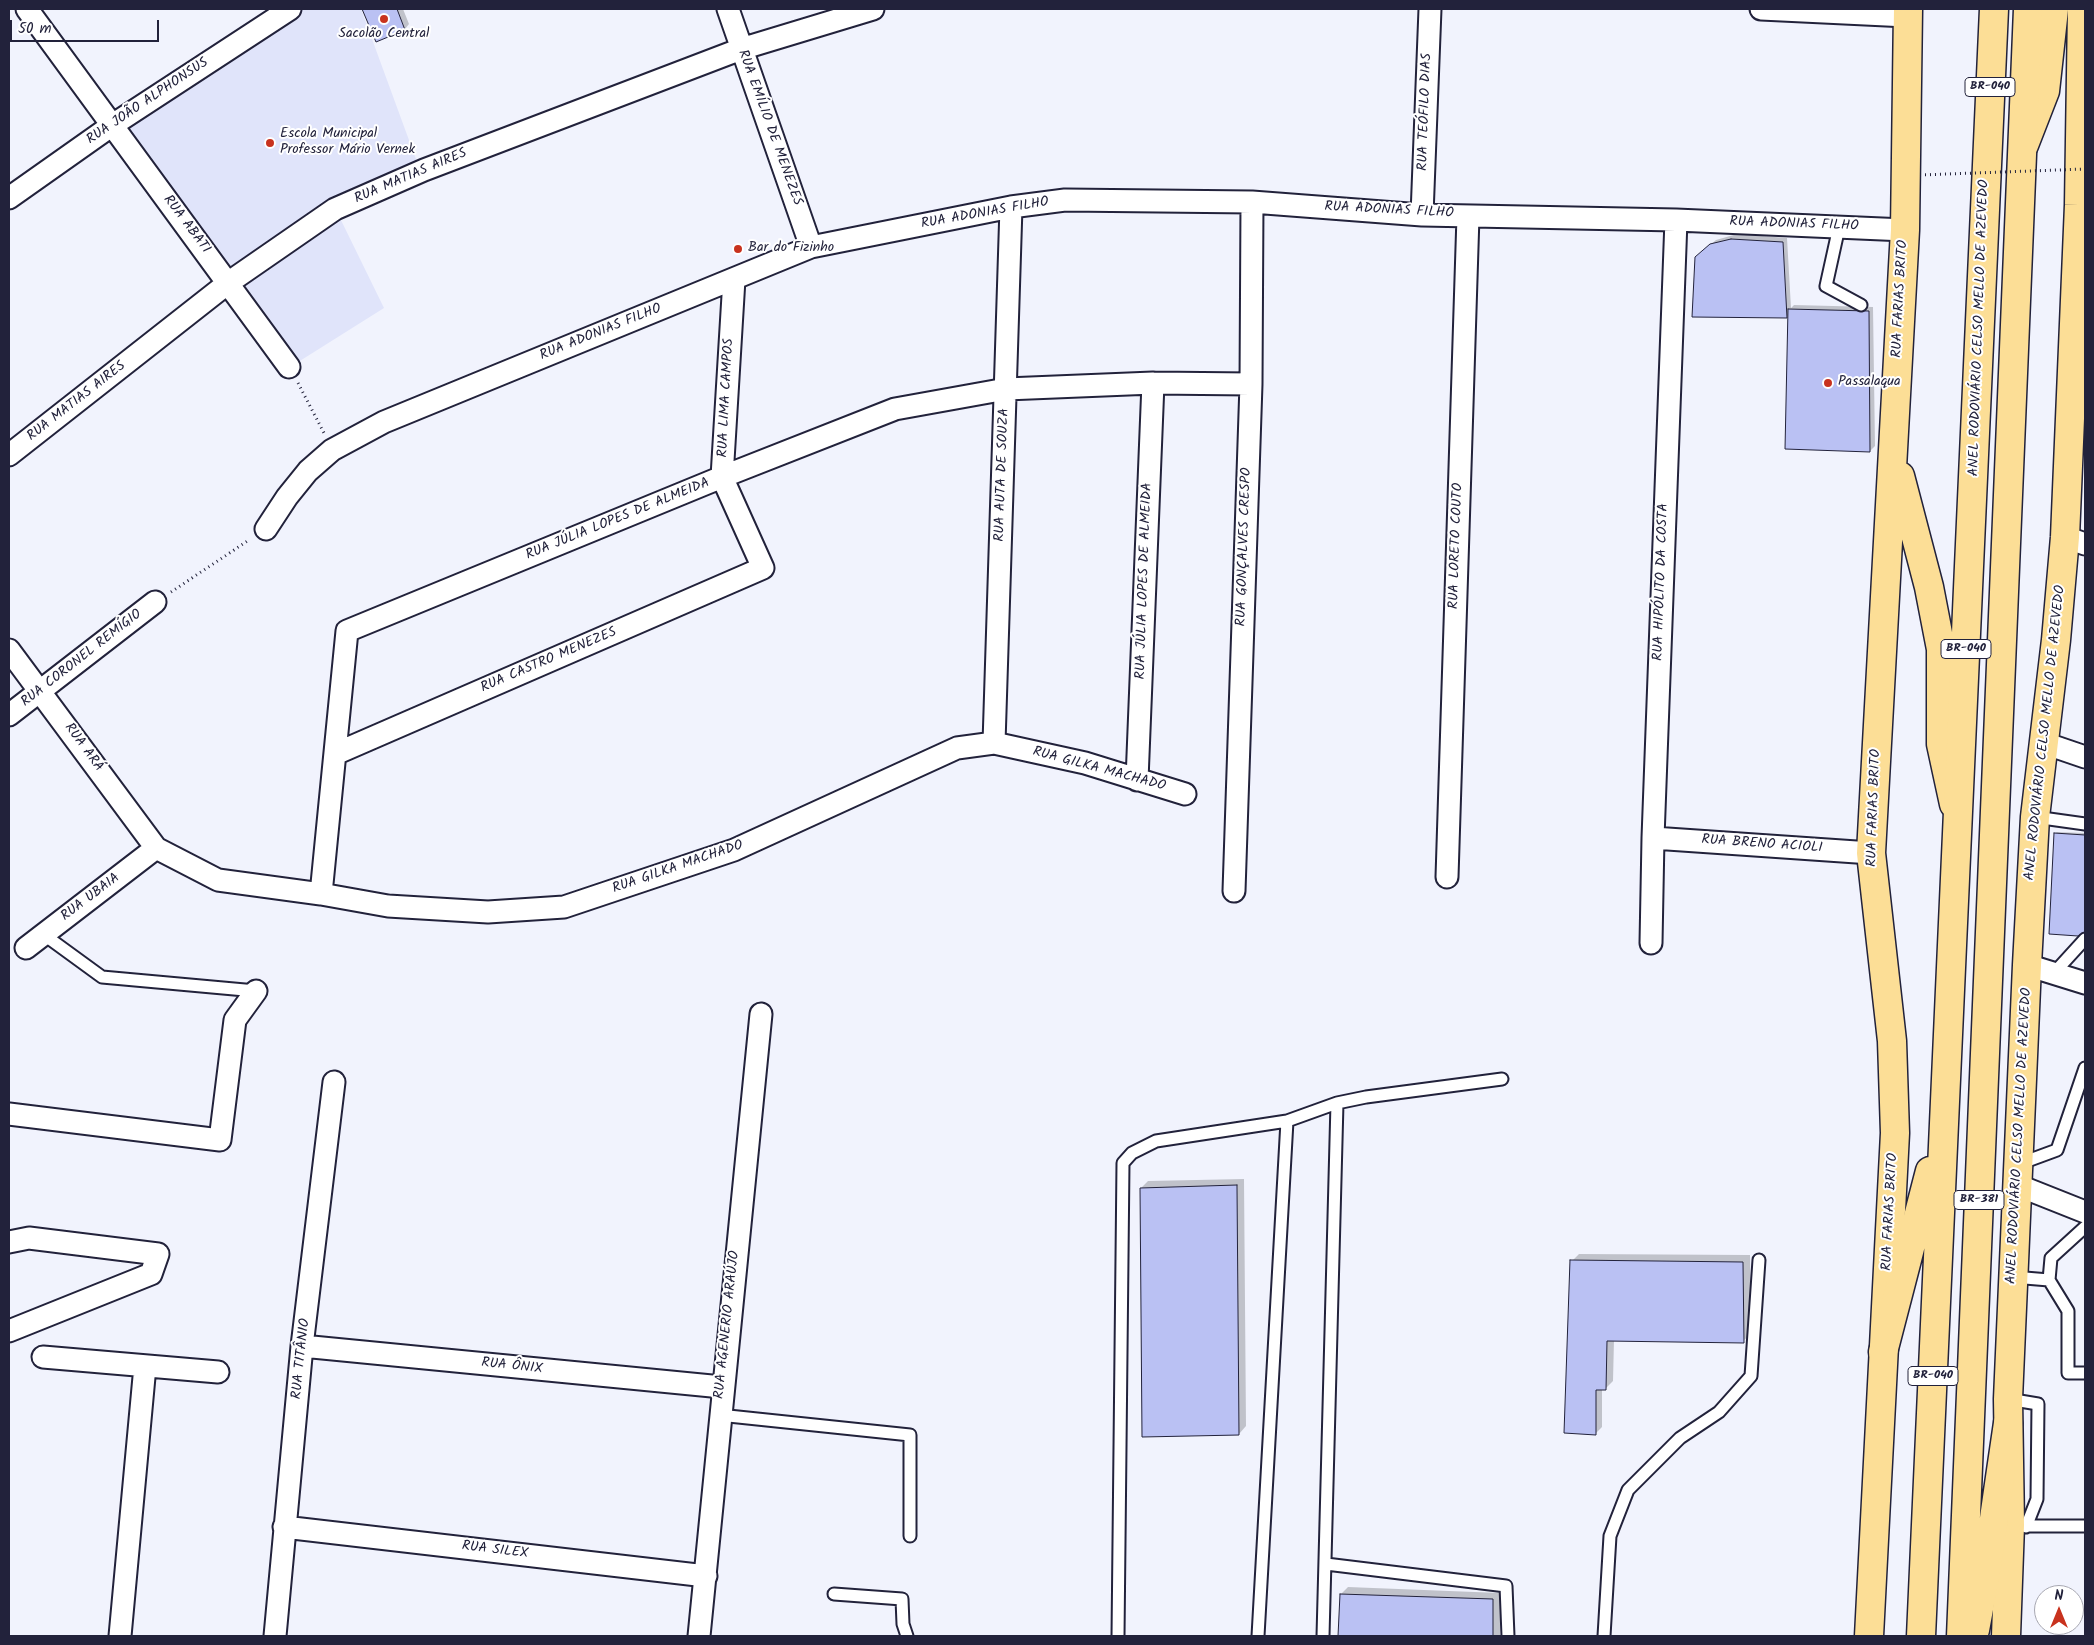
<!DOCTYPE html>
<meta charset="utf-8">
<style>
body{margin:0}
#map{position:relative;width:2094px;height:1645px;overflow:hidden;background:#f1f3fd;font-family:Kalam,sans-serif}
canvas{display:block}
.frame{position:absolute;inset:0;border:10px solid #22223b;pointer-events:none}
.north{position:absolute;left:2034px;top:1585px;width:50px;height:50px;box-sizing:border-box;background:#fff;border:1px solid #a7a7b1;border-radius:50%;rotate:0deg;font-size:14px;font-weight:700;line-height:20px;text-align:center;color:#22223b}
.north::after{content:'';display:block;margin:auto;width:18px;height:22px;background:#c8321e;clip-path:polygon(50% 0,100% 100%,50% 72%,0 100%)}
.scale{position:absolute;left:10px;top:20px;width:149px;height:22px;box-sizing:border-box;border:2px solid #22223b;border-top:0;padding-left:6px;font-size:15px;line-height:18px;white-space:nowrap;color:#22223b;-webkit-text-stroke:4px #fff;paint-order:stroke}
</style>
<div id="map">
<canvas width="2094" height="1645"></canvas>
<div class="frame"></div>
<div class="north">N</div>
<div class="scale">50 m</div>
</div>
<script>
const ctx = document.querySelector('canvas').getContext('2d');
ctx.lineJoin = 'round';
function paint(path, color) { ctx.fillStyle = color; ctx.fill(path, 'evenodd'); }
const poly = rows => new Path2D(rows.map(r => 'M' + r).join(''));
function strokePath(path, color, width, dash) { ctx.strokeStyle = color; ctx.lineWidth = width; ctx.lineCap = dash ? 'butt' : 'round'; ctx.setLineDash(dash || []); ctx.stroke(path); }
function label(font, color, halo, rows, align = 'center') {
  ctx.font = font + ' Kalam,sans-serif'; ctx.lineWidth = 4; ctx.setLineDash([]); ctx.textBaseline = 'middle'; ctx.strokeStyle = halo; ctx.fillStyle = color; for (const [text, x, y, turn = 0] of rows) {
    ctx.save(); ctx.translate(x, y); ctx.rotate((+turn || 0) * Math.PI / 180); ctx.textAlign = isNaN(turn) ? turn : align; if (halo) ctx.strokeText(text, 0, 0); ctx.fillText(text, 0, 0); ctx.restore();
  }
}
const built = poly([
 [304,9,361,9,417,162,228,277,115,124],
 [337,212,384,308,295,364,233,284]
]);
const shadow = poly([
 [363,9,403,9,409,24,405,29,377,41],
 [1737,234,1787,238,1791,308,1794,305,1873,307,1875,446,1870,451,1790,314,1787,316,1701,253,1716,240],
 [2057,832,2085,833,2085,931,2077,935,2055,833],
 [1244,1179,1246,1426,1239,1434,1141,1188,1148,1181],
 [1579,1254,1750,1255,1751,1334,1743,1341,1614,1340,1613,1381,1606,1388,1602,1388,1602,1427,1595,1434,1572,1261],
 [1348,1587,1500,1593,1500,1636,1339,1636,1341,1594]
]);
const building = poly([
 [362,9,397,9,405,30,376,42,362,9],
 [1731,239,1783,242,1787,318,1692,317,1695,257,1710,244,1731,239],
 [1788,309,1869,311,1870,452,1785,449,1788,309],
 [2054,833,2085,835,2085,932,2078,936,2049,934,2054,833],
 [1237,1185,1239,1435,1142,1437,1140,1188,1237,1185],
 [1570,1260,1743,1262,1744,1343,1607,1341,1606,1390,1596,1390,1596,1435,1564,1433,1570,1260],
 [1340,1594,1493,1599,1493,1636,1338,1636,1340,1594]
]);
const path = poly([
 [298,383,324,433],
 [171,592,249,540]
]);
const lane = poly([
 [1839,227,1826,286,1861,305],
 [2035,817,2085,824],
 [43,934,102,977,256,991],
 [2054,973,2085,939],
 [2019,1164,2057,1150,2085,1068],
 [2013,1277,2049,1280,2068,1311,2068,1373,2085,1373],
 [2049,1280,2051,1258,2085,1227],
 [2008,1399,2038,1404,2037,1499,2026,1527],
 [719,1415,910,1435,910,1536],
 [2019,1526,2085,1526],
 [1326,1564,1506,1586,1508,1636],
 [834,1594,902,1599,903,1624,907,1636],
 [1118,1636,1123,1163,1132,1153,1156,1141,1287,1121,1337,1103,1366,1097,1502,1079],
 [1258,1636,1287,1121],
 [1323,1636,1337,1103],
 [1604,1636,1610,1536,1628,1490,1680,1438,1719,1412,1751,1376,1759,1260]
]);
const street = poly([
 [27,9,289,367],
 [728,9,811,247],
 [1761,9,1907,16],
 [9,198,111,126,290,9],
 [1422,215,1430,9],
 [9,455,228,283,335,209,424,170,741,49,873,9],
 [266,529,287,497,308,471,332,450,384,422,811,247,1011,207,1065,200,1252,202,1422,215,1676,220,1905,230],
 [2065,537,2085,544],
 [9,650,156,848,218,880,321,894,388,906,488,912,564,907,734,850,957,748,994,743,1085,763,1185,794],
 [9,715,155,602],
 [994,743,1011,207],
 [2044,743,2085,757],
 [335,754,763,568,722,477,734,279],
 [1137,780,1153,383],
 [1653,838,1871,853],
 [1447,877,1468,216],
 [1234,891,1251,384,1252,202],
 [321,894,347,631,722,477,895,409,1006,389,1153,383,1251,384],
 [1651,943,1653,838,1676,220],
 [26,948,156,848],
 [2027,965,2085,983],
 [9,1114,220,1140,235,1020,256,991],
 [2017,1185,2085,1212],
 [9,1242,29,1238,158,1254,151,1274,9,1331],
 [302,1346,722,1387],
 [43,1357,218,1372],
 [284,1527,706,1576],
 [120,1636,145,1366],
 [275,1636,302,1346,334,1082],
 [699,1636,761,1014]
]);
const primary = poly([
 [2024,145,2045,91,2054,9],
 [1900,476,1929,587,1941,649,1941,744,1954,804],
 [1869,1636,1895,1133,1892,1041,1871,853,1905,230,1908,9],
 [2006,1636,2010,1525,2008,1399,2027,965,2035,817,2056,640,2065,537,2079,205,2082,9]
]);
const highway = poly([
 [1883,1352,1930,1171],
 [1975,1630,1987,1566,2008,1423],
 [1921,1636,1994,9],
 [1961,1636,2028,9]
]);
const pathBridge = poly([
 [1920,175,2085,169]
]);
const markers = [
 [384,19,5,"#c8321e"],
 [270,143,5,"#c8321e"],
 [738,249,5,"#c8321e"],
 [1828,383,5,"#c8321e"]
];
const shields = [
 [1990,87,50],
 [1966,649,50],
 [1979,1200,50],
 [1933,1376,50]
];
const shieldNames = [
 ["BR-040",1990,87],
 ["BR-040",1966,649],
 ["BR-381",1979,1200],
 ["BR-040",1933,1376]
];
const poiNames = [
 ["Sacolão Central",384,35,"center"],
 ["Escola Municipal",280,135],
 ["Professor Mário Vernek",280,151],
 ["Bar do Fizinho",748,249],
 ["Passalaqua",1838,383]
];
const streetNames = [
 ["RUA JOÃO ALPHONSUS",148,102,-34],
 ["RUA TEÓFILO DIAS",1426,112,-88],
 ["RUA EMÍLIO DE MENEZES",769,128,70],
 ["RUA MATIAS AIRES",411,177,-23],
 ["RUA ADONIAS FILHO",1389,211,3],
 ["RUA ADONIAS FILHO",985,214,-10],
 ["RUA ABATI",186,225,53],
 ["RUA ADONIAS FILHO",1794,225,2],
 ["RUA FARIAS BRITO",1901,299,-87],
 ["ANEL RODOVIÁRIO CELSO MELLO DE AZEVEDO",1980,328,-88],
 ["RUA ADONIAS FILHO",601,333,-22],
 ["RUA LIMA CAMPOS",727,398,-87],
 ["RUA MATIAS AIRES",77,402,-38],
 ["RUA AUTA DE SOUZA",1003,475,-88],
 ["RUA JÚLIA LOPES DE ALMEIDA",618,520,-22],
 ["RUA LORETO COUTO",1457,546,-88],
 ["RUA GONÇALVES CRESPO",1245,547,-88],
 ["RUA JÚLIA LOPES DE ALMEIDA",1145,581,-88],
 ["RUA HIPÓLITO DA COSTA",1662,582,-88],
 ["RUA CORONEL REMÍGIO",82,659,-38],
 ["RUA CASTRO MENEZES",549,661,-23],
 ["ANEL RODOVIÁRIO CELSO MELLO DE AZEVEDO",2046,733,-84],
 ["RUA ARÁ",83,748,54],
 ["RUA GILKA MACHADO",1099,770,15],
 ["RUA FARIAS BRITO",1875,808,-88],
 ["RUA BRENO ACIOLI",1762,845,4],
 ["RUA GILKA MACHADO",678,868,-19],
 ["RUA UBAIA",91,898,-37],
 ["ANEL RODOVIÁRIO CELSO MELLO DE AZEVEDO",2020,1136,-87],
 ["RUA FARIAS BRITO",1891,1212,-87],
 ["RUA AGENERIO ARAÚJO",728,1325,-84],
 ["RUA TITÂNIO",302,1359,-84],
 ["RUA ÔNIX",512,1367,6],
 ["RUA SILEX",495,1551,7]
];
paint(built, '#e0e4fa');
paint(shadow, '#0003');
paint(building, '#bac1f3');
strokePath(building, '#22223b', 1);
strokePath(lane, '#22223b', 15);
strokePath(street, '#22223b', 25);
strokePath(primary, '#22223b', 31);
strokePath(highway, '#22223b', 31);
strokePath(path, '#22223b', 3, [1, 4]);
strokePath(lane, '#fff', 11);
strokePath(street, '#fff', 21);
strokePath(primary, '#fcde96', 28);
strokePath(highway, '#fcde96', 28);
strokePath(pathBridge, '#22223b', 3, [1, 4]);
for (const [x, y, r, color] of markers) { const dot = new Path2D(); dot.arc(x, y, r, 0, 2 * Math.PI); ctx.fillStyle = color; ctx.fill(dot); strokePath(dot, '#fff', 2); }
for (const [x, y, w] of shields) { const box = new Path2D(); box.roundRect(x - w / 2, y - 9.5, w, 19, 4); ctx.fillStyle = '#fff'; ctx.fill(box); strokePath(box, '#22223b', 1); }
label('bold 12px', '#22223b', null, shieldNames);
label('14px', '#22223b', '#fff', poiNames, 'left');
label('14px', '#22223b', '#fff', streetNames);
</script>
